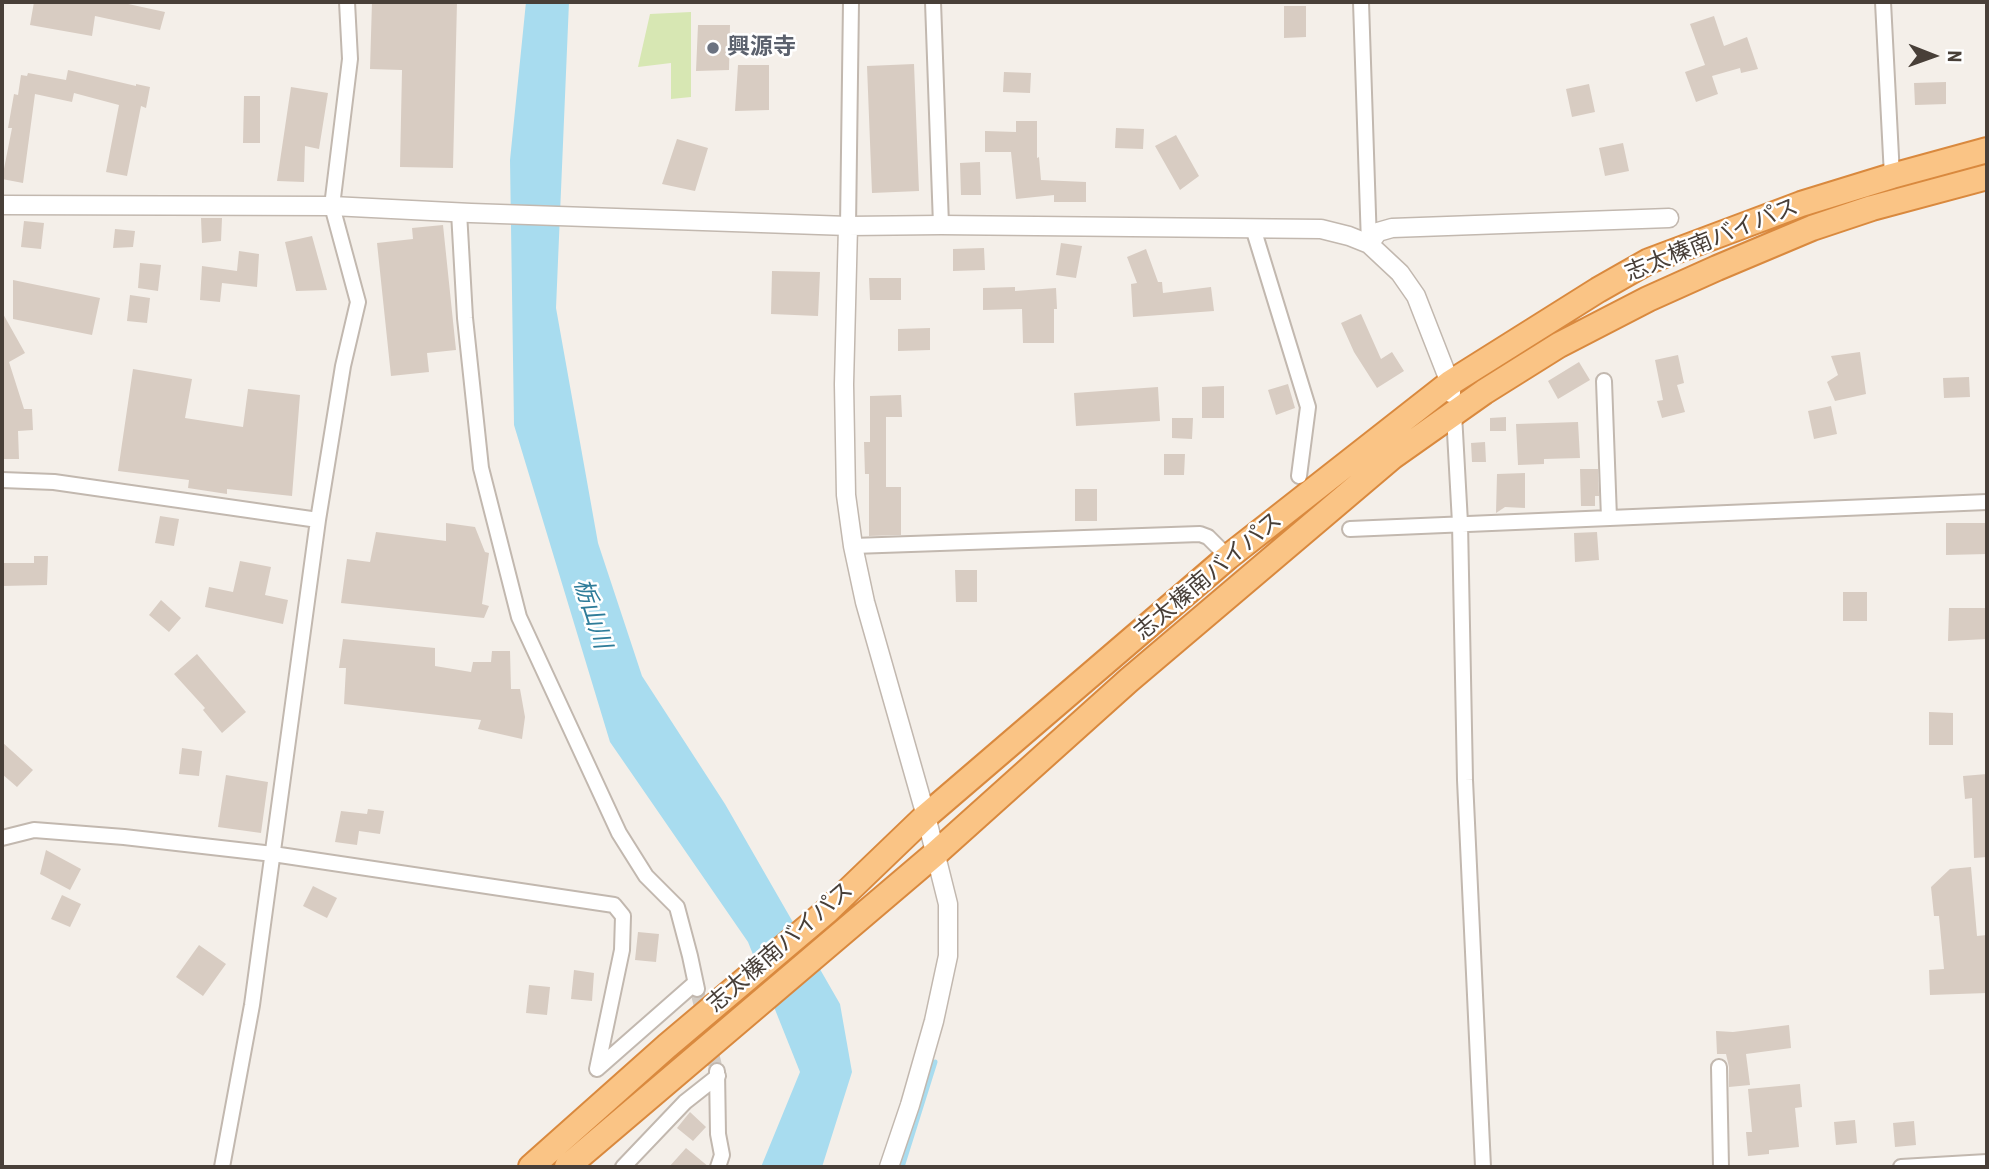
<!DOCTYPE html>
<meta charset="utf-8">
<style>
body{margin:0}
#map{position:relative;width:1989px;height:1169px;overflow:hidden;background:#f4efe9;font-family:"Roboto Condensed",sans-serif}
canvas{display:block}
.frame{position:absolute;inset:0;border:4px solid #483f38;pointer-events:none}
.north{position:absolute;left:1898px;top:21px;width:70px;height:70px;-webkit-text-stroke:5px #fff;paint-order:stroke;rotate:91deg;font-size:19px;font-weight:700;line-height:28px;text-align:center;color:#483f38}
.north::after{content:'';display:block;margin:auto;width:24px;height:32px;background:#483f38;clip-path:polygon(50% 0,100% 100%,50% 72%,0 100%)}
</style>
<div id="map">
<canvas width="1989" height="1169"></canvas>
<div class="frame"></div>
<div class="north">N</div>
</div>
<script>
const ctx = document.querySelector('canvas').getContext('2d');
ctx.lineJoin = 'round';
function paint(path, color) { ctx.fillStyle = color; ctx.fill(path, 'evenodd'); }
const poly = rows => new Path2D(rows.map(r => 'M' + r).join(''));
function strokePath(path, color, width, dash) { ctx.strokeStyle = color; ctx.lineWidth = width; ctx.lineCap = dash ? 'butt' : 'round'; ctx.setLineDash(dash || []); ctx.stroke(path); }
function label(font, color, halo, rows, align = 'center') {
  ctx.font = font + ' "Roboto Condensed","Noto Sans JP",sans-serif'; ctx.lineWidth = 5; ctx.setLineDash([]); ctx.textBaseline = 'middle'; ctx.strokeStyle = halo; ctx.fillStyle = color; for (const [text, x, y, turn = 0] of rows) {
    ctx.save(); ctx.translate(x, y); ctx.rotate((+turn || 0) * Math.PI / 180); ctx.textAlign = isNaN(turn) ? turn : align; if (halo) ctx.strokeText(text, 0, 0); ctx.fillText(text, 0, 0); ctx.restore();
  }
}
const green = poly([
 [691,12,691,97,671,99,671,63,638,67,650,14]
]);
const water = poly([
 [526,2,569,2,556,308,598,543,642,676,725,804,840,1004,852,1072,822,1167,761,1167,800,1072,748,942,610,742,514,425,510,160]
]);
const stream = poly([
 [902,1167,935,1062]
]);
const building = poly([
 [34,2,119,2,165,12,160,30,95,16,92,36,30,25],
 [372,2,457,2,453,168,400,167,402,70,370,69],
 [1284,6,1306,6,1306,37,1284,38],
 [1714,16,1724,46,1747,37,1758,69,1741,73,1740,68,1712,76,1718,94,1696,102,1685,72,1705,65,1690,24],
 [698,25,730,25,729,70,696,71],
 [914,64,919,191,872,193,867,66],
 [738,65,769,65,769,110,735,111],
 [68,70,136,86,136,84,150,87,146,108,141,106,127,176,106,172,119,105,74,93,72,102,35,94,23,183,2,179,12,128,8,128,14,94,18,95,21,75,27,76,28,73,66,80],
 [1004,72,1031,73,1030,93,1003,92],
 [1946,82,1946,104,1915,105,1914,83],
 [1589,84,1595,112,1572,117,1566,89],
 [291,87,328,93,319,149,305,146,304,182,277,181],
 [244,96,260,96,260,143,243,143],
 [1016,121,1037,121,1037,158,1039,157,1041,180,1086,182,1086,202,1054,202,1054,195,1016,199,1011,152,985,152,985,131,1016,132],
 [1116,128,1144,129,1143,149,1115,148],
 [1176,135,1199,176,1180,190,1155,146],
 [677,139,708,148,695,191,662,184],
 [1623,143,1629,171,1605,176,1599,148],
 [980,162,981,195,961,195,960,163],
 [201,218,222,218,221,241,202,243],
 [24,221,44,223,41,249,21,247],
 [443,225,456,350,427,353,429,372,391,376,377,243,413,239,412,228],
 [115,229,135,231,133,247,113,248],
 [312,236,327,290,296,291,285,242],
 [1061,243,1082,246,1076,278,1056,275],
 [984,248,985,270,953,271,953,249],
 [1146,249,1158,282,1162,282,1163,293,1211,287,1214,311,1133,317,1131,284,1137,283,1127,257],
 [239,251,259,254,257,287,222,283,220,302,200,300,202,266,237,271],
 [140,263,161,265,158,291,138,288],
 [772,271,820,272,818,316,771,314],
 [869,278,901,278,901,300,870,300],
 [13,280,100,298,92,335,13,319],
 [1015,287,1015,291,1056,288,1057,309,1054,309,1054,343,1023,343,1022,309,983,310,983,288],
 [130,295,150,298,147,323,127,321],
 [2,312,25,353,9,362,24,409,32,409,33,430,18,431,19,459,2,459],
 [1361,314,1381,359,1392,352,1404,371,1377,388,1354,352,1341,323],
 [930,328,930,350,898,351,898,329],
 [1860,352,1866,394,1835,401,1827,382,1838,375,1831,356],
 [1678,355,1684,383,1677,385,1685,412,1662,418,1657,401,1663,400,1655,360],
 [1579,362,1590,380,1558,399,1548,381],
 [133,369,192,379,185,418,243,427,248,389,300,395,292,496,227,489,227,494,188,488,189,480,118,471],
 [1969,377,1970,397,1944,398,1943,378],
 [1288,384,1295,408,1276,415,1268,390],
 [1224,386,1224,418,1202,418,1202,387],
 [1158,387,1160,421,1076,426,1074,393],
 [901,395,902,417,886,417,886,487,901,487,901,535,869,536,869,474,865,474,864,442,870,442,870,396],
 [1831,406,1837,434,1814,439,1808,411],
 [1506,417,1506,431,1490,431,1490,418],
 [1172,418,1193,418,1192,439,1172,438],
 [1578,422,1580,458,1544,459,1544,464,1518,465,1516,424],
 [1485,442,1486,462,1472,462,1471,443],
 [1164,454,1185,454,1184,475,1164,475],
 [1580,469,1598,469,1599,496,1595,496,1595,506,1581,506],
 [1525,473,1525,508,1505,507,1496,513,1497,474],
 [1075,489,1097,489,1097,521,1075,521],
 [160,516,179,519,174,546,155,543],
 [446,523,475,527,485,552,489,553,482,604,489,606,484,618,341,603,347,559,370,562,376,532,446,541],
 [1946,523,1987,523,1987,554,1946,555],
 [1597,532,1599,560,1575,562,1574,533],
 [34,556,48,556,47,585,2,586,2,563,34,563],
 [240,561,271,567,265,595,288,600,283,624,205,607,209,587,233,592],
 [955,570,977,570,977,602,956,602],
 [1843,592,1867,592,1867,621,1843,621],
 [161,600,181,618,169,632,149,615],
 [1949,608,1987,608,1987,639,1948,641],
 [343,639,435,648,435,666,471,672,473,662,491,662,492,651,510,651,511,689,520,689,525,717,522,739,478,729,481,720,344,704,346,668,339,668],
 [197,654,246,712,222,733,203,710,205,708,174,674],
 [1929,712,1953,713,1953,745,1929,745],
 [2,742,33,770,17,787,2,774],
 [182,748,202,751,199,776,179,774],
 [1987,774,1987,857,1974,858,1972,798,1965,799,1963,776],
 [226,775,268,782,261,833,218,827],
 [368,809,384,811,380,834,359,831,357,845,335,842,341,811,367,814],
 [46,850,81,869,70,890,40,874],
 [1971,867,1977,936,1987,935,1987,993,1930,995,1929,970,1944,969,1939,916,1934,916,1931,887,1950,869],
 [313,886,337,898,327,918,303,906],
 [62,895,81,904,70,927,51,919],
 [638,932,659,934,656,962,635,960],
 [199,945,226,964,203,996,176,977],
 [574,970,594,973,592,1001,571,999],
 [529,985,550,987,547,1015,526,1013],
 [1789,1025,1791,1048,1746,1054,1750,1085,1729,1087,1729,1067,1726,1054,1717,1054,1716,1031,1733,1032],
 [1800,1084,1802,1107,1795,1108,1799,1147,1769,1150,1769,1154,1748,1156,1746,1132,1752,1132,1748,1089],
 [690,1112,706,1127,693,1141,677,1128],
 [1855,1120,1857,1143,1836,1145,1834,1122],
 [1914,1121,1916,1145,1895,1147,1893,1123],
 [686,1148,709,1167,669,1167]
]);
const minorTunnel = poly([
 [697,990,716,1070]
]);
const minor = poly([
 [933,2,941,225],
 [1361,2,1369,244],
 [1883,2,1892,176],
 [459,212,465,318,481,468,519,617,619,833,646,876,677,907,690,956,697,989],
 [848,226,851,2],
 [1253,228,1308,407,1299,476],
 [1604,381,1609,518],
 [1454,414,1460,523,1465,780,1483,1167],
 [2,480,54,482,318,520],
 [1350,529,1987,502],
 [853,546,1200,534,1208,537,1228,557],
 [2,838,34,830,124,837,273,854,614,905,623,916,622,950,597,1069,695,983],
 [1719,1067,1721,1167],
 [717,1071,718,1134,722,1155,718,1167],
 [222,1167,252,1005,318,520,343,366,358,302,332,206,350,59,347,2],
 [623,1167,685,1102,718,1076],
 [1901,1167,1987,1162]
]);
const tertiary = poly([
 [2,205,332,206,471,213,848,226,941,225,1321,229,1349,236,1369,244,1400,273,1416,296,1450,383,1451,393],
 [848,226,844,384,846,495,853,546,865,602,926,816,948,904,948,956,934,1021,910,1105,889,1167],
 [1369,244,1378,232,1392,228,1669,218]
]);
const trunk = poly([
 [531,1167,667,1046,827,911,926,816,1228,557,1450,383,1598,290,1649,261,1801,204,1892,176,1987,150],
 [567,1167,935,854,1129,680,1392,457,1484,392,1559,345,1648,299,1717,268,1812,228,1872,208,1987,177]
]);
const markers = [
 [713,48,7,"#6b7280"]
];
const worshipNames = [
 ["興源寺",727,48]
];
const streetNames = [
 ["志太榛南バイパス",1712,241,-22],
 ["志太榛南バイパス",1209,577,-40],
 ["志太榛南バイパス",781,948,-41]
];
const waterNames = [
 ["栃山川",591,614,72]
];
paint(green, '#d7e7b3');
paint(water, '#a8dcef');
strokePath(stream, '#a8dcef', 5);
paint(building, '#d8ccc2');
strokePath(minorTunnel, '#d2ccc6', 14, [14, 7]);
strokePath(minor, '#c2b8af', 18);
strokePath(tertiary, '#c2b8af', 21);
strokePath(trunk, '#d9893e', 28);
strokePath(minor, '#fff', 14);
strokePath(tertiary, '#fff', 18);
strokePath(trunk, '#fac485', 24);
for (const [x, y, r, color] of markers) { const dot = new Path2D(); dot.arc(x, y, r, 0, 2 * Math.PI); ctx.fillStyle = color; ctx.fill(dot); strokePath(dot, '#fff', 2.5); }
label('bold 23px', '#5b616d', '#fff', worshipNames, 'left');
label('23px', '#483f38', '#fff', streetNames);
label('italic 24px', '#2e7c99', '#fff', waterNames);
</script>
